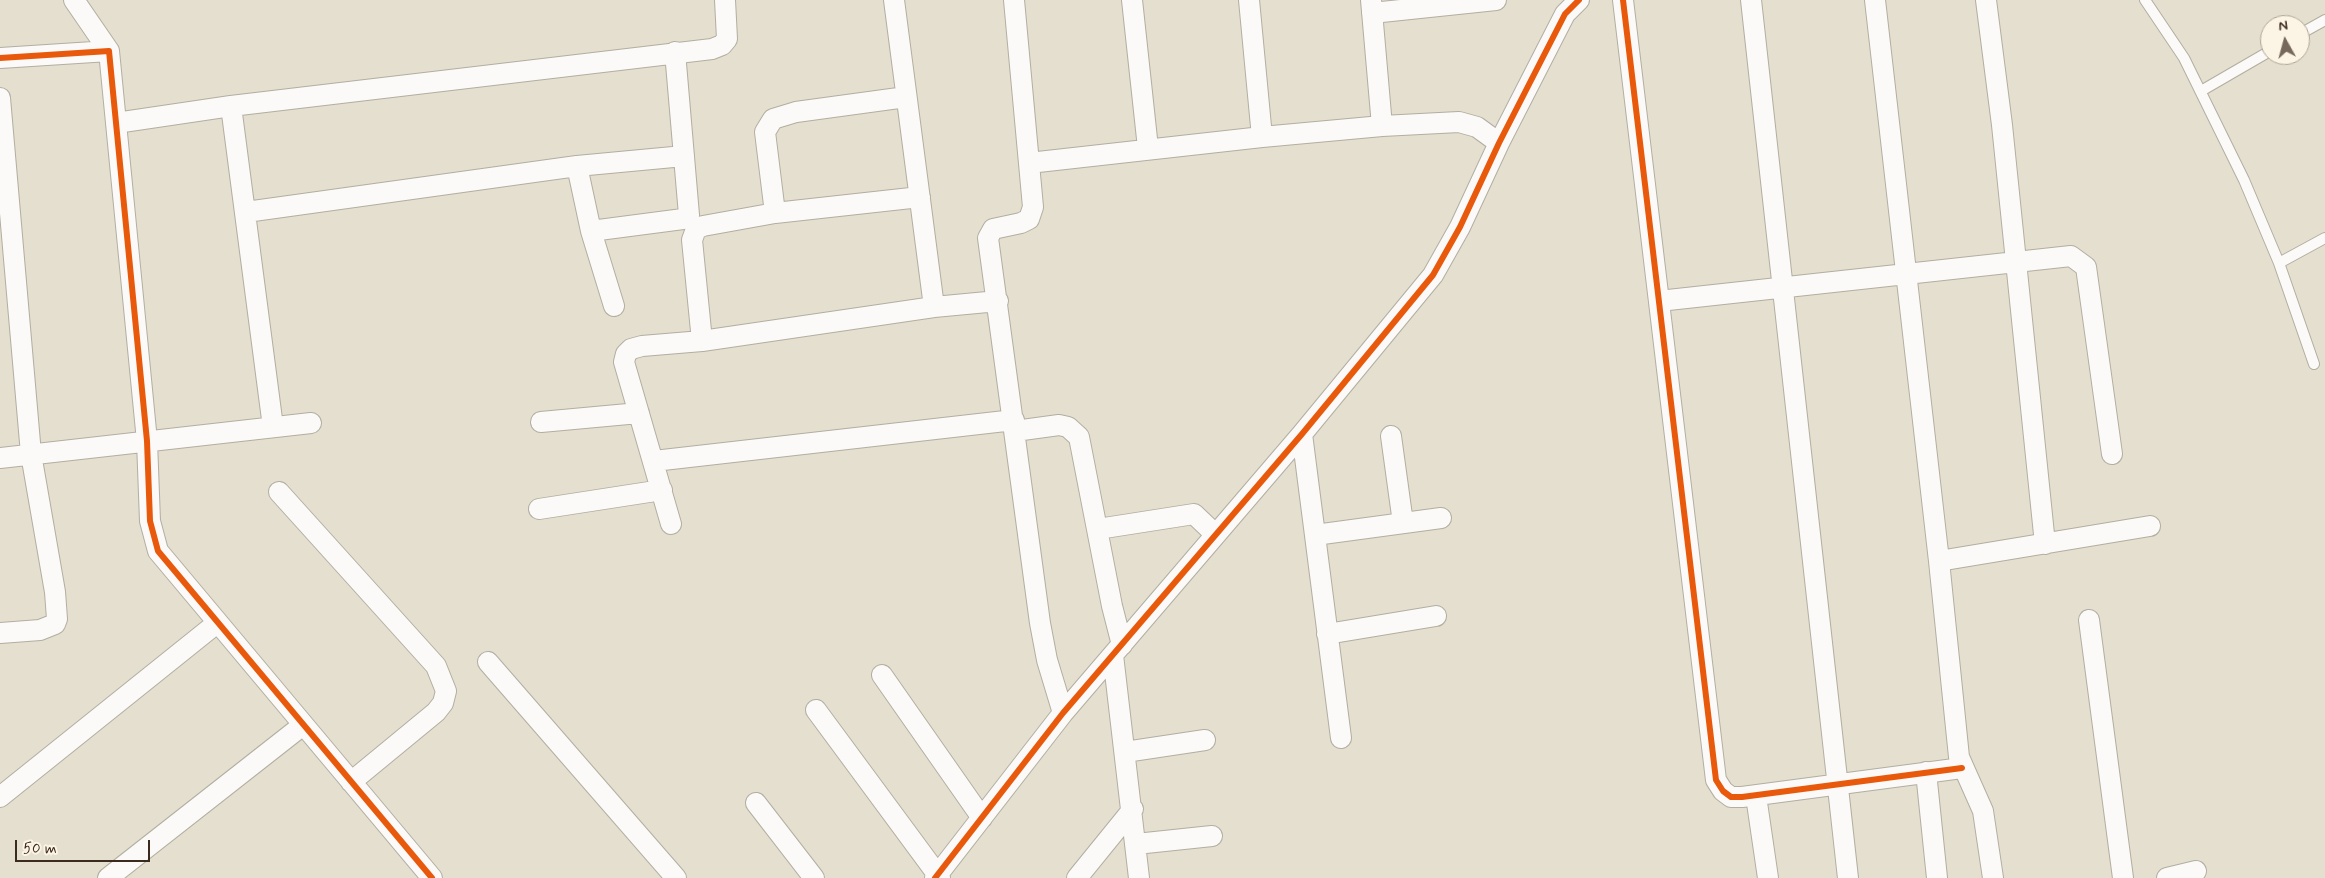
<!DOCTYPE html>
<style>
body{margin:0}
#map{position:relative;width:2325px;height:878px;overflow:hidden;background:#e4dfce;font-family:Mynerve,sans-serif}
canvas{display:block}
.north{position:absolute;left:2260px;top:15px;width:50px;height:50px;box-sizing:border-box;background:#fcf5e5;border:1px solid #afa495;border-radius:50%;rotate:353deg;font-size:14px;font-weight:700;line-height:20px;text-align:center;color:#3b2a1e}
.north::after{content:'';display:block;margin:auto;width:18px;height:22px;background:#76695c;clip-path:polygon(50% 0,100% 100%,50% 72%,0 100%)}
.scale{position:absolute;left:15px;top:840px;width:135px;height:22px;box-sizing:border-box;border:2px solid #3b2a1e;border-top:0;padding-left:6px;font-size:15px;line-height:18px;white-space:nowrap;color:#3b2a1e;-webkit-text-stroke:4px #fcf5e5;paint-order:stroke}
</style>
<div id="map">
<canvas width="2325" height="878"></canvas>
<div class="north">N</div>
<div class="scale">50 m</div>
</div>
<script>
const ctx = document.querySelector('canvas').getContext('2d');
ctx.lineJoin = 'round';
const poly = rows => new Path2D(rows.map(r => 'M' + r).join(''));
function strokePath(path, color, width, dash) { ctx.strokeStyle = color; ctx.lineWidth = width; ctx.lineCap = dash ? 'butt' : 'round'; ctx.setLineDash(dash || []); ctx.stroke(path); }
const service = poly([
 [2145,0,2184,58,2244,180,2279,263,2314,364],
 [2300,34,2325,20],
 [2201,91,2270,51],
 [2279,263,2325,238]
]);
const minor = poly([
 [74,0,109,51],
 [894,0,934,307],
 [1014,0,1033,207,1029,219,1021,223,993,229,988,238,1040,623,1047,660,1063,713],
 [1132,0,1148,148],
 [1249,0,1262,137],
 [1371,0,1382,126],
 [1623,0,1716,780,1723,791,1731,797,1742,797,1962,768],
 [1751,0,1848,878],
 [1875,0,1939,561,1959,757,1983,811,1993,878],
 [1986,0,2002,125,2045,544],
 [1372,13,1496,0],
 [0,58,109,51,147,441,150,521,158,551,432,878],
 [0,98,31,454,55,592,57,619,55,624,40,630,0,633],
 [231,106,273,427],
 [116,123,231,106,712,49,722,45,727,39,725,0],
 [1029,163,1262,137,1382,126,1459,122,1477,127,1499,143],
 [577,166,591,231,614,306],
 [246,212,577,166,684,156],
 [775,213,765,132,773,119,796,112,906,97],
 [591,231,683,219,689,215,675,52],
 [1659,301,2071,256,2086,267,2112,454],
 [702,341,692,240,696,229,703,226,775,213,920,197],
 [541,422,639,413],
 [1015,431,1059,425,1068,427,1079,437,1112,606,1122,645],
 [1302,434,1341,738],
 [1391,436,1403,523],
 [0,458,311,423],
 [654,461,1014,420],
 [279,492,436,666,446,691,443,703,436,712,351,782],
 [539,509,662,490],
 [671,524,624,362,626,354,631,349,642,346,702,341,934,307,998,301],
 [1098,529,1194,514,1215,534],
 [1315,535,1441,518],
 [1939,561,2150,526],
 [2089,620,2123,878],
 [1327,634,1436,616],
 [1113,655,1139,878],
 [488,662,676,878],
 [882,675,982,818],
 [816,710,940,878],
 [1125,752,1205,740],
 [1926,772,1937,878],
 [1756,796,1768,878],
 [0,797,217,623],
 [756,803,814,878],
 [1136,844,1212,836],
 [108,878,303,725],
 [935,878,1063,713,1302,434,1433,275,1460,227,1499,143,1565,14,1579,0],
 [1077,878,1133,809],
 [2167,878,2196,871]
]);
const cycleway = poly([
 [1623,0,1716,780,1723,791,1731,797,1742,797,1962,768],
 [0,58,109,51,147,441,150,521,158,551,432,878],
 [935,878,1063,713,1302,434,1433,275,1460,227,1499,143,1565,14,1579,0]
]);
strokePath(service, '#b2aea1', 12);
strokePath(minor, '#b2aea1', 22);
strokePath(service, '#fbfaf8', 10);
strokePath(minor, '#fbfaf8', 20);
strokePath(cycleway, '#e8590c', 6);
</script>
